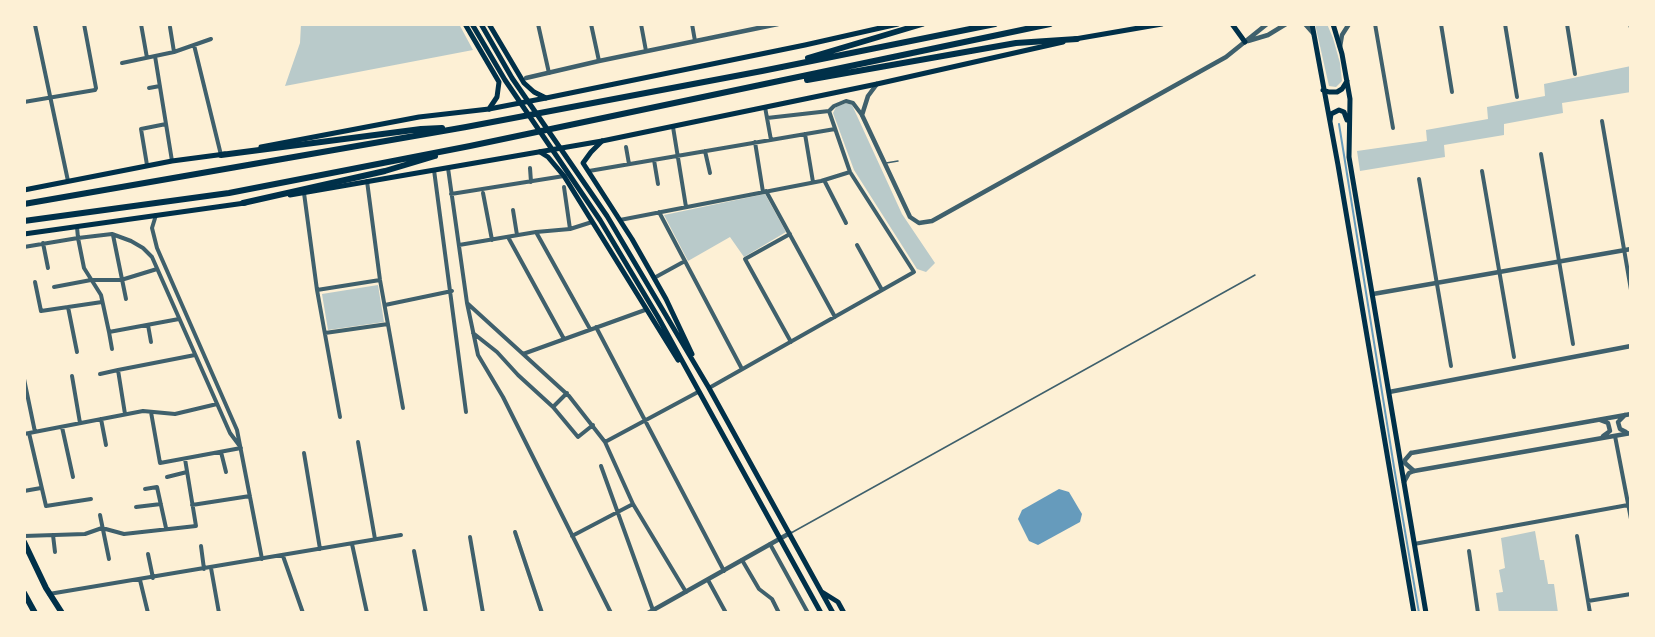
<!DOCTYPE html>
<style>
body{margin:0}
#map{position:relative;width:1655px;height:637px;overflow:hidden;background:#fdf0d5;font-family:Montserrat,sans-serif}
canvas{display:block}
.frame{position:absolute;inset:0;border:26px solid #fdf0d5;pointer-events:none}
</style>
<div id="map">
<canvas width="1655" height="637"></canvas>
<div class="frame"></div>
</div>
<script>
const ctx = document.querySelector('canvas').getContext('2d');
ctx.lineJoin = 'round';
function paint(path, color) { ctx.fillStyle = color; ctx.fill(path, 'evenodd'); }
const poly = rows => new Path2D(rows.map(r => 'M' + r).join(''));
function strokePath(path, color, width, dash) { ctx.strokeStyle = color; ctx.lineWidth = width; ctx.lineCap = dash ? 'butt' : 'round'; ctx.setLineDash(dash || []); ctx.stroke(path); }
const green = poly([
 [301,24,459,24,473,50,285,86,300,43],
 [1315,24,1327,24,1333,38,1340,63,1342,81,1336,87,1329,86],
 [1631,66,1631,92,1562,103,1563,113,1504,124,1504,135,1444,145,1445,157,1360,171,1357,151,1427,141,1426,130,1488,119,1487,107,1545,96,1544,84],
 [846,103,852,105,902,214,935,263,926,272,917,269,854,170,833,113,836,107],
 [765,194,786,232,744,257,730,237,688,261,664,215],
 [378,285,384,322,328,330,322,294],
 [1535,531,1540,560,1544,560,1548,584,1554,584,1558,613,1499,613,1496,593,1503,592,1499,570,1505,568,1501,538]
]);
const water = poly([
 [1059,489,1069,492,1082,514,1080,522,1038,545,1029,541,1018,519,1022,510]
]);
const stream = poly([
 [1339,124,1394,467,1419,613]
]);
const service = poly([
 [886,163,898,161],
 [791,533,1255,275]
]);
const minor = poly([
 [141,24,147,58],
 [538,24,549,73],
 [591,24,599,61],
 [641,24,646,51],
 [692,24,695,41],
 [1375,24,1393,128],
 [1441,24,1452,92],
 [1505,24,1517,97],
 [1567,24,1575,74],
 [1630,24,1631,28],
 [35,25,68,181],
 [170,27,174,52],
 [194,45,221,155],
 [155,56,172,161],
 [122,63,174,52,211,39],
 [149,88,160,86],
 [24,102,95,90,96,88,84,24],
 [765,107,771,140],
 [767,118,829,111,834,106,846,101,853,103,862,115],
 [1602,121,1631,290],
 [673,127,686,207],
 [805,134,813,182],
 [755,142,763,192],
 [626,147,629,164],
 [705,151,710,173],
 [1541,154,1573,344],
 [654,160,658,184],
 [147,165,141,129,166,124],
 [448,168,467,303,478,355,503,397,611,613],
 [530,168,531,182],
 [434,170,466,412],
 [589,171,835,129],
 [1482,171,1514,357],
 [1419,179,1451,366],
 [824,180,846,223],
 [367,181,380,280,403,408],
 [564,187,570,229],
 [766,191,835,317],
 [304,193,317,290,340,417],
 [483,193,492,240],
 [451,194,564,176],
 [513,210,517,235],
 [659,212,742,369],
 [156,215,152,228,157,248,237,430,262,559],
 [620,220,821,181,850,172],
 [77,227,78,238,112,234,131,241,143,248,152,257,230,433,239,445],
 [536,232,590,329],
 [790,234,745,259,791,342],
 [113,235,126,299],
 [508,237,564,339],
 [43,243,48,268],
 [459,245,536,232,570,229,592,222],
 [857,245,882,290],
 [24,247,78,238,84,268,101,295,109,332,179,319],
 [654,278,685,261],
 [35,282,41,311,102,302],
 [54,287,91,280,121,280,157,269],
 [317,290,380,280],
 [467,303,523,354,645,310],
 [385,305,452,291],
 [68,307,77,352],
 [148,325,151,342],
 [596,327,724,571],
 [109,332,112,349],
 [325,333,388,324],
 [473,333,497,352,518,375,553,407,578,437,593,425],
 [523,354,569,396,605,442,633,504,572,536],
 [100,374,118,370],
 [72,376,80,423],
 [24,379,35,432],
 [709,388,914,272,850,172,829,111],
 [553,407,567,393],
 [151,412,160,463,241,448],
 [125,414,118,370,195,355],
 [101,419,106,445],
 [62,427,73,477],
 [29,433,46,506,91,499],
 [24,434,143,411,175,414,217,404],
 [1615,436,1631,519],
 [358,442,375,539],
 [605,442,698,392],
 [221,452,226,472],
 [304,453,320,549],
 [601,466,654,613],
 [167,477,187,472],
 [145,489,157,487,166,528],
 [24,491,41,488],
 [633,504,686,592],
 [192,505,250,496],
 [136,507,161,504],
 [100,515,109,559],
 [515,532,542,613],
 [53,535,55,552],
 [24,536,85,534,102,528,124,534,196,526,185,459],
 [1577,536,1588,601,1631,594],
 [470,537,483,613],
 [352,544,367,613],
 [770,544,808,613],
 [1414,544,1628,505],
 [201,546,204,569],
 [414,551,426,613],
 [1469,551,1478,613],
 [148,554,153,578],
 [283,556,303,613],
 [742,560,759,589,772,599,779,613],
 [211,568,219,613],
 [140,580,148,613],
 [708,580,726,613],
 [49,594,401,535],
 [1588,601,1590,613]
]);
const tertiary = poly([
 [1305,24,1313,33],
 [1248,41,1268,35,1286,24],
 [1340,47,1342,35,1349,24],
 [526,78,599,61,778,24],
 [877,84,868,96,862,115,910,217,919,223,932,221,1226,57,1267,24],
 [1373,294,1631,249],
 [1389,392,1631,346],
 [1625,415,1618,422,1620,429,1626,432],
 [1600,420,1608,423,1610,431,1603,436],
 [1411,453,1631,414],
 [1411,453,1405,460,1405,463,1414,471],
 [1404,482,1409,473,1414,471,1631,433],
 [648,613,790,533]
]);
const secondary = poly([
 [465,24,499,82,497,97,489,109],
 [472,24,505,80,600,220,658,317,821,613],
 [481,24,512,78,607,216,709,388,833,613],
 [489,24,524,83,534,92,546,98],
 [1312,24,1338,165,1414,613],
 [1333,24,1342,54,1350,99,1349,157,1426,613],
 [1323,90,1329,92,1337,92,1342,89,1347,81],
 [1330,121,1331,114,1339,110,1344,112,1347,120],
 [602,141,591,152,583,163,632,239,666,299,692,354],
 [540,152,548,157,564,176,678,360],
 [822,592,838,602,844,613]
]);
const primary = poly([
 [1232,24,1245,42],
 [1075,39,1162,24],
 [261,147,419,117,489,109,546,98,805,45,898,24],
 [24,190,172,161,225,154],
 [290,195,602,141,877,84,1063,42],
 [24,234,245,203]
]);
const trunk = poly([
 [808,58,922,24],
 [807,80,1016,43,1077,39],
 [221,155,421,129,442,128],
 [243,203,385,171,435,156],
 [24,204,466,127,762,71,995,24],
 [24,221,229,193,470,146,1050,24],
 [24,542,46,588,62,613],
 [24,593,35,613]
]);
paint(green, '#b9caca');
paint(water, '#669bbc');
strokePath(stream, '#669bbc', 2);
strokePath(service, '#3f606c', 1.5);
strokePath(minor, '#3f606c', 4);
strokePath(tertiary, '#3f606c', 4.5);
strokePath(secondary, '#003049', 5);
strokePath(primary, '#003049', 5);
strokePath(trunk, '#003049', 6);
</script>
